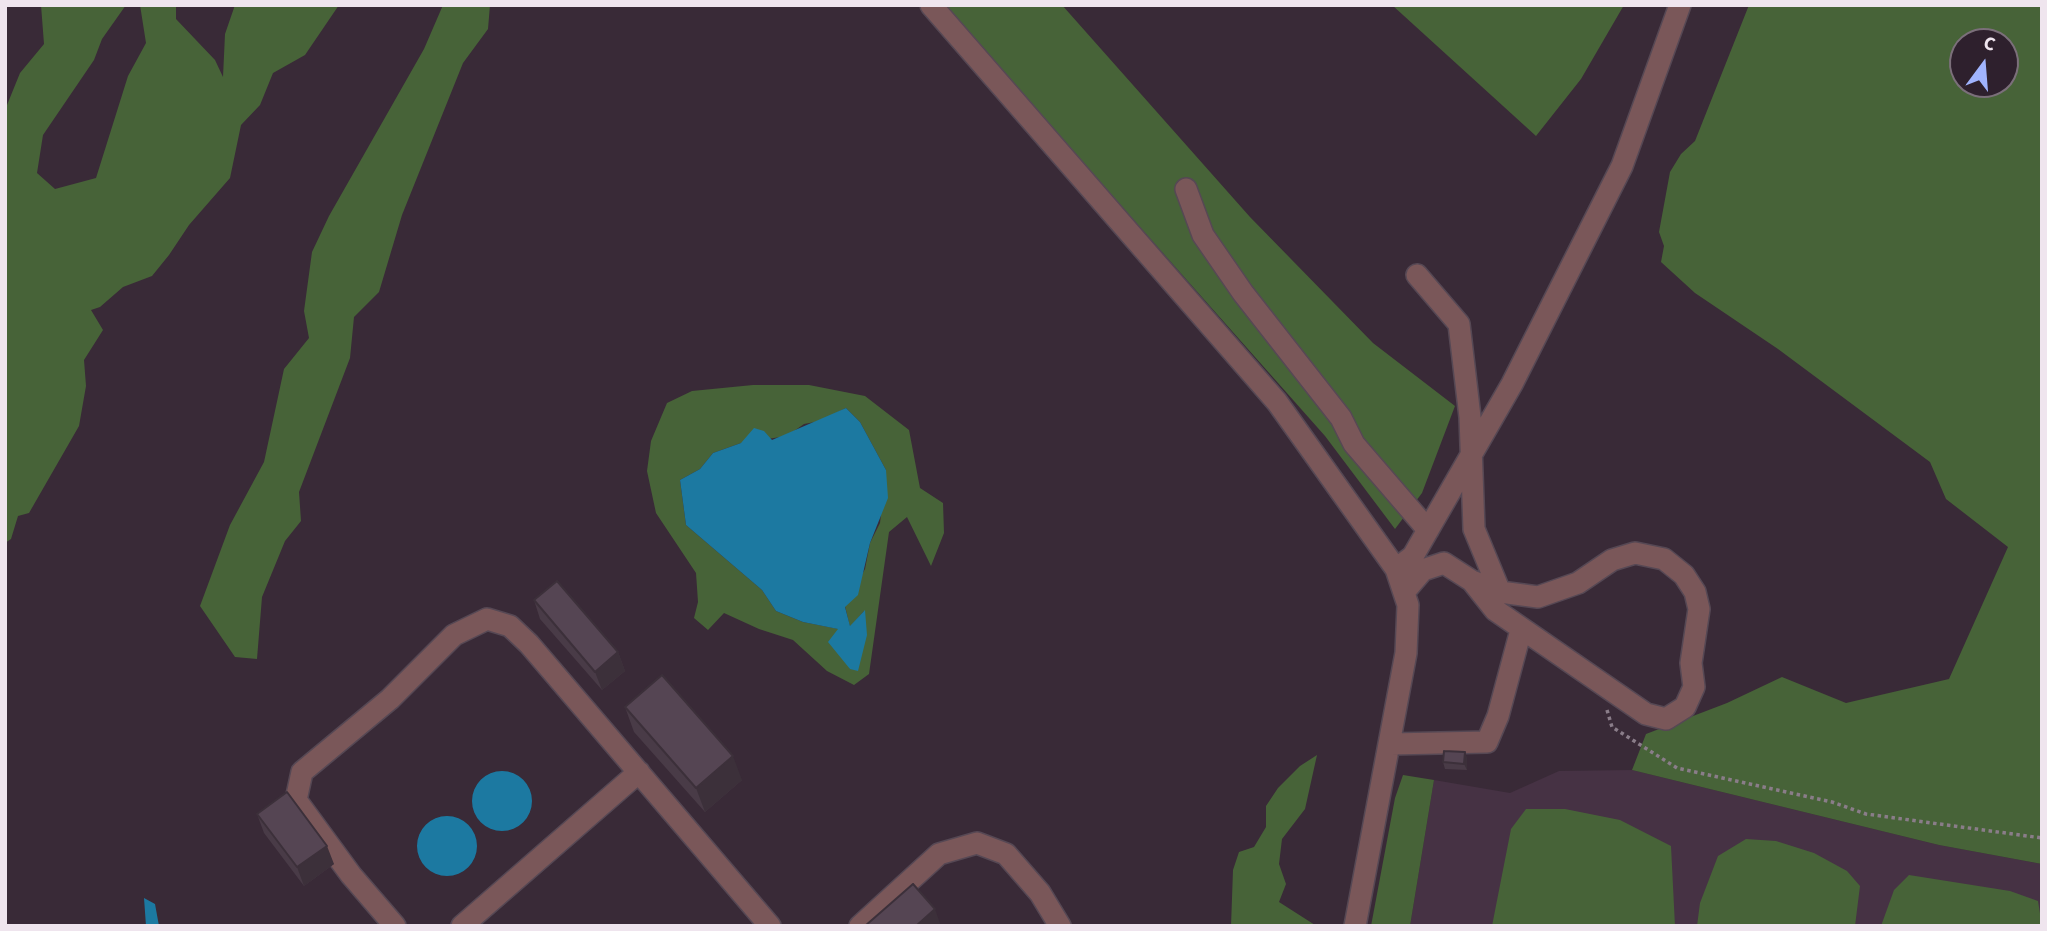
<!DOCTYPE html>
<meta charset="utf-8">
<style>
body{margin:0}
#map{position:relative;width:2047px;height:931px;overflow:hidden;background:#392a37;font-family:"Source Sans 3",sans-serif}
canvas{display:block}
.frame{position:absolute;inset:0;border:7px solid #efe5ee;pointer-events:none}
.north{position:absolute;left:1949px;top:28px;width:70px;height:70px;box-sizing:border-box;background:#2e202d;border:2px solid #7b6f7a;border-radius:50%;rotate:16deg;font-size:19px;font-weight:700;line-height:28px;text-align:center;color:#efe5ee}
.north::after{content:'';display:block;margin:auto;width:24px;height:32px;background:#a0b3fd;clip-path:polygon(50% 0,100% 100%,50% 72%,0 100%)}
</style>
<div id="map">
<canvas width="2047" height="931"></canvas>
<div class="frame"></div>
<div class="north">С</div>
</div>
<script>
const ctx = document.querySelector('canvas').getContext('2d');
ctx.lineJoin = 'round';
function paint(path, color) { ctx.fillStyle = color; ctx.fill(path, 'evenodd'); }
const poly = rows => new Path2D(rows.map(r => 'M' + r).join(''));
function strokePath(path, color, width, dash) { ctx.strokeStyle = color; ctx.lineWidth = width; ctx.lineCap = dash ? 'butt' : 'round'; ctx.setLineDash(dash || []); ctx.stroke(path); }
const built = poly([
 [1632,770,1939,845,2042,864,2042,926,1410,926,1434,780,1510,793,1559,771]
]);
const green = poly([
 [41,5,126,5,102,39,94,60,43,135,37,173,55,189,96,178,128,76,146,43,140,5,176,5,176,19,215,60,223,77,225,34,235,5,339,5,305,55,273,73,260,105,241,125,230,178,189,225,169,255,152,276,123,287,100,307,91,310,103,330,84,360,86,386,79,426,29,513,18,516,11,539,5,543,5,110,20,73,44,44],
 [443,5,490,5,488,29,463,63,402,215,379,292,354,317,350,358,299,492,301,521,285,541,262,597,257,659,235,657,200,606,230,525,264,462,284,369,309,338,304,311,312,252,329,216,424,49],
 [943,5,1062,5,1250,217,1373,343,1455,406,1422,493,1395,529,1325,436],
 [1392,5,1624,5,1581,79,1536,136],
 [1749,5,2042,5,2042,864,1939,845,1632,770,1646,734,1727,703,1782,677,1846,703,1949,679,2008,547,1946,499,1930,462,1778,349,1695,293,1661,262,1664,246,1659,232,1670,172,1681,154,1695,141],
 [1963,42,2005,42,2005,84,1963,84],
 [753,385,809,385,865,396,909,430,920,488,943,503,944,533,931,566,907,517,889,532,869,674,854,685,827,671,793,640,759,629,724,613,708,630,694,618,698,602,696,573,656,513,647,471,651,441,667,403,692,391],
 [846,408,860,422,886,470,880,523,870,543,865,569,845,606,850,627,864,611,850,669,839,629,803,622,776,611,762,590,686,525,680,480,700,469,713,453,741,443,787,436,804,424,820,421],
 [1317,755,1305,809,1282,839,1279,864,1286,884,1279,902,1315,925,1231,926,1233,870,1239,852,1254,847,1266,827,1266,806,1278,788,1300,766],
 [1403,775,1434,780,1410,926,1371,926,1395,798],
 [1526,809,1565,809,1620,820,1671,846,1675,926,1492,926,1511,829],
 [1746,839,1776,841,1814,853,1847,871,1860,886,1855,926,1697,926,1700,903,1718,856],
 [1909,875,2010,891,2038,901,2042,926,1881,926,1894,890]
]);
const water = poly([
 [846,408,860,422,886,470,888,498,870,543,858,595,845,607,850,626,865,610,867,635,858,671,850,669,828,642,838,629,803,622,776,611,762,590,686,525,680,480,700,469,713,453,741,443,754,428,764,431,772,440],
 '472 801a30 30 0 1 1 60 0a30 30 0 1 1-60 0Z',
 '417 846a30 30 0 1 1 60 0a30 30 0 1 1-60 0Z',
 [144,898,155,904,159,926,146,926]
]);
const path = poly([
 [1607,710,1612,727,1677,768,1832,802,1866,814,2042,838]
]);
const minor = poly([
 [931,5,1277,402,1396,569,1408,605,1406,653,1355,926],
 [1186,189,1203,235,1243,293,1341,418,1354,444,1428,530],
 [1417,275,1459,324,1470,417,1474,529,1500,592],
 [1396,569,1413,556,1512,384,1622,166,1680,5],
 [1405,591,1423,570,1444,563,1472,581,1495,610,1646,714,1666,719,1685,707,1694,687,1691,663,1699,609,1695,592,1684,575,1664,559,1635,553,1612,560,1578,583,1538,597,1500,592,1472,581],
 [1391,744,1487,742,1498,716,1521,630],
 [395,926,351,875,296,800,302,772,390,699,454,635,487,619,510,626,529,644,770,926],
 [462,926,639,772],
 [860,926,939,854,977,843,1006,854,1040,893,1060,926]
]);
const wall = poly([
 [534,600,618,652,625,671,602,690,540,619],
 [625,707,742,780,705,812,634,732],
 [1467,758,1467,770,1445,769,1443,762],
 [257,814,334,864,304,886,264,833]
]);
const shadedWall = poly([
 [618,652,625,671,602,690,595,672],
 [1465,752,1467,758,1467,770,1464,764],
 [733,756,742,780,705,812,696,788],
 [327,846,334,864,304,886,297,867],
 [935,909,941,926,916,926]
]);
const building = poly([
 [557,581,618,652,595,672,534,600,557,581],
 [662,675,733,756,696,788,625,707,662,675],
 [1444,751,1465,752,1464,764,1443,762,1444,751],
 [287,792,327,846,297,867,257,814,287,792],
 [913,884,935,909,916,926,865,926,913,884]
]);
paint(built, '#463244');
paint(green, '#476338');
paint(water, '#1c79a1');
strokePath(minor, '#564854', 24);
strokePath(path, '#8a7d89', 3.5, [3.5, 3.5]);
strokePath(minor, '#7a5759', 21);
paint(wall, '#493b47');
paint(shadedWall, '#3c303a');
paint(building, '#554553');
strokePath(building, '#3c303a', 2);
</script>
